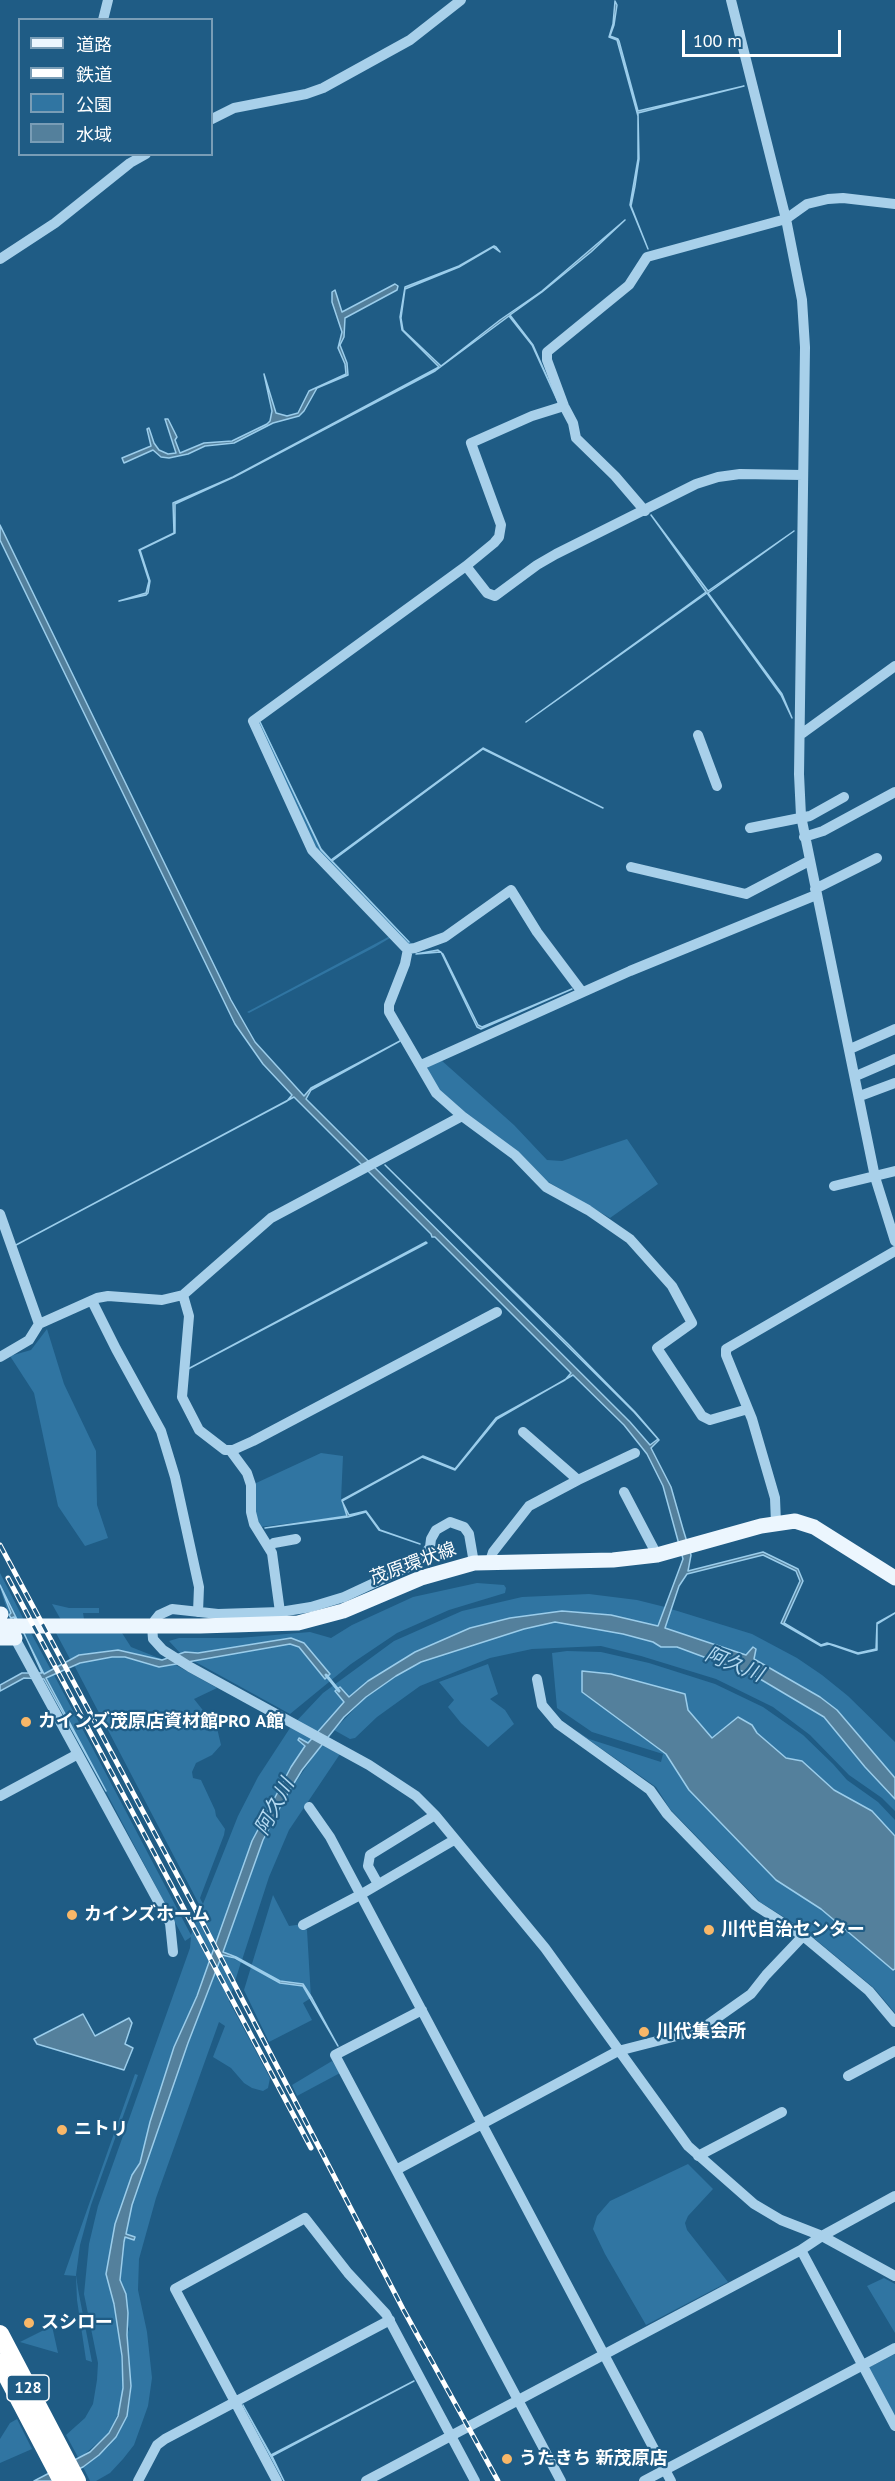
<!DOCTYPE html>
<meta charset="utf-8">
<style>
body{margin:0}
#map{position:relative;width:895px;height:2481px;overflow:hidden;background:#1f5c85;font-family:"PT Sans","Noto Sans JP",sans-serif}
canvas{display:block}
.legend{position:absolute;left:18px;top:18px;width:195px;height:138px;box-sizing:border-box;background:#1f5c85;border:2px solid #799db6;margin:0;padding:8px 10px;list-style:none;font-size:18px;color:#fff}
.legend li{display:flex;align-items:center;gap:12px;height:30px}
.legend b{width:30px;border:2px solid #799db6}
.scale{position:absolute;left:682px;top:30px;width:159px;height:27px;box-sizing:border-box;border:3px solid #fff;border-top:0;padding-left:8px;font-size:18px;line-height:21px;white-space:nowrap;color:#fff;-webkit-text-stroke:4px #1f5c85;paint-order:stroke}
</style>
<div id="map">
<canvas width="895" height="2481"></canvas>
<ul class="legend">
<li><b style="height:8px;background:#ecf6fe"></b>道路</li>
<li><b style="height:8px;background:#fff"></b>鉄道</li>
<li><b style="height:16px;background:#3075a2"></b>公園</li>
<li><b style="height:16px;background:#54809c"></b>水域</li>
</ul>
<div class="scale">100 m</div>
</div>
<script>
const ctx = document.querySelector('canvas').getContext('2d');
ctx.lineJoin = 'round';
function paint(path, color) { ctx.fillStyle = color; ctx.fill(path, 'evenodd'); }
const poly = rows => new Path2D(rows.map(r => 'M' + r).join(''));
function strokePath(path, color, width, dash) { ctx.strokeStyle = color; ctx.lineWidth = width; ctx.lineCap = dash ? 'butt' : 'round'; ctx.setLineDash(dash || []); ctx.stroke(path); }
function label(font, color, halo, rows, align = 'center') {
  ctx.font = font + ' "PT Sans","Noto Sans JP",sans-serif'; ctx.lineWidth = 4.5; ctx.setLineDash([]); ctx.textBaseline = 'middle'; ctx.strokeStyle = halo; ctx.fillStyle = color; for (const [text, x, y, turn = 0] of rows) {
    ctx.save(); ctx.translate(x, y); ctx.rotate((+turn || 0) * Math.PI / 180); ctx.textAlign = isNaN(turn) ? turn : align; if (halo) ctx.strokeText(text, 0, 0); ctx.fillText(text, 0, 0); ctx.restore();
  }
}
const green = poly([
 [260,720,321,850,413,945,409,945,317,852,258,721],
 [390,936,390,938,375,947,249,1013,247,1012],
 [441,1060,514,1125,547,1160,562,1161,627,1139,658,1184,610,1218,533,1173,463,1112,435,1086,427,1070,428,1067],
 [47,1329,64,1384,96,1451,97,1505,108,1538,85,1546,58,1506,34,1393,10,1356,31,1350],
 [321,1453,343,1456,341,1500,348,1516,260,1527,255,1518,254,1484],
 [0,1573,24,1620,10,1619,0,1588,11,1613,9,1614,11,1618,14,1616,0,1585],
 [477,1583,504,1585,506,1588,505,1593,449,1610,397,1633,351,1664,290,1714,181,1654,169,1641,179,1638,239,1638,310,1632,331,1638,352,1625,413,1597],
 [589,1594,637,1600,665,1607,658,1627,611,1615,562,1611,510,1618,470,1628,415,1652,368,1681,349,1697,340,1687,344,1702,308,1743,298,1738,306,1745,291,1767,252,1841,197,1996,174,2047,150,2122,140,2163,132,2175,115,2224,114,2304,120,2340,123,2388,120,2409,109,2433,79,2459,66,2435,85,2418,93,2404,97,2380,98,2363,84,2294,89,2244,98,2206,190,1948,191,1937,185,1941,46,1679,54,1675,191,1935,201,1908,74,1665,112,1656,125,1657,153,1666,174,1664,217,1688,194,1699,217,1728,221,1745,212,1755,196,1763,192,1772,193,1778,201,1780,215,1810,216,1816,225,1829,224,1835,200,1898,203,1904,238,1816,258,1777,290,1728,323,1693,394,1641,462,1611,522,1597],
 [52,1604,69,1608,99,1608,99,1613,83,1613,84,1619,61,1620],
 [671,1609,752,1634,797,1658,822,1675,848,1696,895,1742,895,1778,837,1710,820,1697,746,1655,665,1628],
 [555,1622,623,1634,653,1642,661,1647,677,1647,755,1676,824,1717,865,1767,895,1799,895,1811,882,1798,849,1775,810,1735,773,1707,716,1679,641,1656,601,1646,532,1649,490,1658,420,1686,377,1717,355,1738,350,1739,334,1730,366,1697,396,1676,421,1662,524,1629],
 [25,1633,31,1633,51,1670,44,1674],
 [56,1633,122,1633,131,1647,164,1660,151,1659,115,1650,79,1655,70,1659],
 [567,1651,601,1652,649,1663,715,1684,763,1707,803,1735,833,1764,847,1780,878,1802,895,1820,895,2013,874,1988,803,1929,760,1902,670,1809,656,1787,572,1728,589,1739,661,1762,663,1754,592,1732,557,1708,552,1653],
 [488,1664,498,1694,490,1699,505,1710,514,1724,488,1747,461,1723,448,1707,454,1700,439,1682],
 [321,1745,340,1754,289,1830,269,1877,242,1960,223,1952,263,1840,285,1798],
 [273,1895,289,1926,303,1924,307,1930,311,1998,303,2003,312,2020,269,2042,244,1990],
 [222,1954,241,1962,229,2001,270,2078,268,2088,263,2091,252,2088,244,2083,231,2068,213,2057,225,2026,219,2022,156,2198,139,2259,138,2290,147,2332,152,2378,148,2406,134,2445,123,2459,110,2473,96,2481,90,2481,83,2467,108,2447,119,2432,127,2416,131,2392,127,2335,129,2329,127,2322,128,2313,126,2294,120,2280,125,2237,135,2239,135,2237,125,2234,132,2205,188,2043],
 [332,2061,340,2073,297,2096,292,2085],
 [135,2074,138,2075,91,2205,80,2245,76,2275,78,2289,92,2362,86,2360,77,2300,76,2276,64,2275],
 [688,2164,713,2189,688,2216,685,2223,687,2230,728,2282,646,2325,605,2254,593,2229,597,2216,610,2201],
 [884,2278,895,2284,895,2333,867,2286],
 [52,2326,58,2353,20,2342],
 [895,2354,895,2419,868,2368],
 [17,2419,32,2449,0,2463,0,2439,10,2423]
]);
const water = poly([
 [615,1,617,5,614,25,610,36,618,39,619,41,638,111,744,86,638,113,639,159,635,186,631,206,648,249,630,205,638,159,638,116,617,40,609,37,613,24,615,1],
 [625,220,591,252,542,292,510,315,533,345,559,404,532,345,509,316,435,371,234,477,175,504,175,533,140,550,150,581,148,593,146,595,119,601,146,593,149,581,139,550,174,533,173,503,233,477,439,367,402,330,400,317,405,287,459,266,494,246,496,247,500,252,493,247,459,267,405,289,401,318,403,330,441,366,500,320,542,291,625,220],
 [395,284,398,286,397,290,345,318,344,337,340,345,347,363,348,375,317,388,304,411,299,416,273,423,234,443,205,446,188,454,169,458,161,457,153,450,124,463,122,458,151,446,147,429,149,428,154,443,159,450,168,454,176,453,165,419,168,419,177,437,175,440,180,453,204,443,232,441,267,424,270,421,272,411,264,374,276,413,287,416,298,413,309,391,346,374,345,364,338,348,342,332,332,302,332,292,335,290,342,312,395,284],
 [651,515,708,591,794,531,708,593,782,694,792,718,781,695,707,593,526,722,706,592,651,515],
 [0,525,231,1000,255,1042,304,1096,311,1088,400,1041,311,1090,306,1099,630,1422,650,1445,658,1439,634,1412,385,1165,568,1344,635,1412,659,1440,651,1448,671,1487,683,1529,691,1555,688,1571,763,1552,798,1569,803,1581,784,1623,821,1645,827,1643,834,1645,858,1653,876,1649,877,1623,895,1613,877,1624,877,1650,858,1654,829,1644,821,1646,781,1623,800,1581,796,1571,763,1555,687,1574,679,1586,665,1628,746,1655,753,1647,756,1649,754,1659,820,1697,837,1710,895,1778,895,1799,865,1767,824,1717,755,1676,677,1647,661,1647,653,1642,623,1634,555,1622,524,1629,421,1662,396,1676,366,1697,344,1717,302,1770,285,1798,263,1840,223,1952,236,1957,280,1981,303,1984,312,1998,338,2046,303,1986,280,1983,235,1958,222,1955,188,2043,132,2205,126,2234,135,2237,134,2240,125,2237,124,2242,120,2280,126,2294,128,2313,127,2335,131,2386,127,2416,116,2437,99,2455,83,2467,52,2481,34,2481,90,2452,109,2433,118,2416,123,2388,122,2356,114,2304,106,2274,115,2224,132,2175,140,2163,150,2122,174,2047,197,1996,252,1841,291,1767,305,1746,298,1740,299,1738,308,1743,344,1702,335,1691,340,1687,349,1697,368,1681,415,1652,470,1628,510,1618,562,1611,611,1615,658,1626,683,1559,663,1486,647,1454,624,1425,573,1375,497,1419,455,1470,422,1457,342,1501,349,1515,366,1511,380,1530,420,1544,379,1530,366,1512,348,1517,265,1528,347,1516,342,1500,423,1456,455,1469,496,1418,565,1380,571,1373,435,1237,432,1237,431,1234,294,1097,16,1245,287,1101,292,1095,263,1064,235,1024,0,540,0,525],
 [260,722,321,849,331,860,483,748,603,808,483,749,332,861,409,942,321,850,260,722],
 [438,950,443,954,478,1025,482,1027,572,989,481,1029,477,1027,441,952,416,954,438,950],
 [426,1242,427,1243,188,1369,426,1242],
 [0,1585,44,1674,79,1655,118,1650,162,1660,185,1652,198,1653,291,1638,304,1643,330,1674,325,1679,299,1647,290,1644,159,1667,125,1657,112,1657,80,1663,46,1678,106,1791,44,1679,24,1678,0,1691,0,1685,22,1673,42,1673,24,1633,14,1617,11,1618,9,1615,11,1613,0,1585],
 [582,1671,611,1674,685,1694,688,1710,712,1738,738,1717,752,1725,757,1733,786,1758,802,1761,834,1790,872,1811,895,1836,895,1969,893,1970,821,1909,776,1880,689,1790,666,1754,582,1692,582,1671],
 [83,2014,95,2036,129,2018,132,2023,125,2044,133,2048,124,2070,37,2044,34,2039,83,2014],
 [414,2381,272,2456,284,2481,243,2405,271,2455,414,2381]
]);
const stream = poly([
 [326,1675,339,1691]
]);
const minor = poly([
 [731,0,786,219,802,300,805,347,799,774,801,816,875,1177,895,1241],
 [103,20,108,0],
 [212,119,234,108,306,94,323,88,410,40,461,0],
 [0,259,55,223,130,163,146,154],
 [564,406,532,416,471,443,501,525,499,537,494,543,466,566,253,721,312,850,405,947,408,949,415,948,445,937,511,890,537,932,582,992],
 [645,511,615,476,576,438,573,423,564,406,547,360,547,352,629,285,647,257,786,219,807,204,828,199,843,198,895,204],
 [466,566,487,593,495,596,537,565,556,554,696,484,718,477,740,474,803,475],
 [698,735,717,786],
 [800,735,895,666],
 [750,828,810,816,844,797],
 [804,837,823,831,895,792],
 [631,867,746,894,809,861],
 [815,889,877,858],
 [850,1049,895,1029],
 [421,1065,630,971,816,895],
 [856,1076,895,1059],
 [860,1096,895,1083],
 [462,1116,515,1155,546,1187,588,1210,630,1239,672,1286,692,1323,657,1348,702,1416,710,1420,748,1409],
 [834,1186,895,1171],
 [0,1214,39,1324],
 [183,1295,189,1316,182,1397,199,1430,225,1450,233,1450,253,1441,497,1312],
 [92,1301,116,1349,161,1431,175,1477,199,1587,198,1612],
 [0,1357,29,1340,39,1324,97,1298,108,1296,162,1300,183,1295,271,1218,462,1116,436,1093,389,1012,389,1005,405,964,408,949],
 [230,1450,247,1473,251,1485,251,1512,254,1524,272,1553,280,1612],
 [578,1480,635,1453],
 [624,1492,657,1555],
 [776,1523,775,1498,752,1419,726,1355,726,1349,895,1251],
 [269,1547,274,1543,296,1539],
 [490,1561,493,1552,529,1506,578,1480,523,1432],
 [474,1563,469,1534,464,1527,450,1522,436,1530,431,1539,430,1547,419,1562,344,1597,311,1607,280,1612,218,1614,172,1609,159,1615,155,1620,152,1626,153,1639,163,1650,190,1667,369,1765,416,1796,435,1815,545,1948,688,2146,754,2204,781,2220,822,2236,895,2276],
 [12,1633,170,1923,173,1952],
 [537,1679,542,1705,558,1724,650,1790,667,1814,755,1905,803,1936,869,1991,895,2022],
 [0,1796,78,1754],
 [309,1807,330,1837,671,2481],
 [378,1884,368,1866,370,1855,435,1815],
 [303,1925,360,1895,454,1840],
 [422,2010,335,2055,561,2481],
 [848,2076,895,2051],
 [698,2156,782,2112],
 [396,2170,618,2051,700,2030,751,1994,766,1975,803,1936],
 [801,2250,895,2426],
 [138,2481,157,2445,165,2439,390,2320],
 [277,2481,175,2289,305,2218,348,2273,386,2314,475,2481],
 [366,2481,801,2250,822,2236,895,2196],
 [644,2481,895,2348]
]);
const major = poly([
 [0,1614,1,1614],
 [0,1626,200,1626,298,1623,343,1611,421,1578,474,1563,613,1560,657,1555,761,1526,795,1521,814,1527,895,1578],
 [0,1638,15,1638]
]);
const highway = poly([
 [0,2334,77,2481],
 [0,2363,62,2481]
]);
const rail = poly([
 [0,1545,198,1914,403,2309,498,2481],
 [8,1578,311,2148]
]);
const markers = [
 [26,1722,6,"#f8b768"],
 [72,1915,6,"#f8b768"],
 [709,1930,6,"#f8b768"],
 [644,2032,6,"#f8b768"],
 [62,2130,6,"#f8b768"],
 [29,2323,6,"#f8b768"],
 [507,2459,6,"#f8b768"]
];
const shields = [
 [28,2388,42]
];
const shieldNames = [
 ["128",28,2388]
];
const streetNames = [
 ["茂原環状線",413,1564,-20]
];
const poiNames = [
 ["カインズ茂原店資材館PRO A館",38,1722],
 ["カインズホーム",84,1915],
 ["川代自治センター",721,1930],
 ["川代集会所",656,2032],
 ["ニトリ",74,2130],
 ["スシロー",41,2323],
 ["うたきち 新茂原店",519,2459]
];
const waterNames = [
 ["阿久川",734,1665,22],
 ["阿久川",275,1807,-62]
];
paint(green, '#3075a2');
paint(water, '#54809c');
strokePath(water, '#9bcdeb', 1.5);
strokePath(stream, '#9bcdeb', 3);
strokePath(minor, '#a8d0ea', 10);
strokePath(major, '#ecf6fe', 15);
strokePath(highway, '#fff', 18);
strokePath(rail, '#fff', 5);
strokePath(rail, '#1f5c85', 3, [9]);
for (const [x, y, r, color] of markers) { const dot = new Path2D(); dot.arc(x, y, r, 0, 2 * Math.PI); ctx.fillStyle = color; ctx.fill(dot); strokePath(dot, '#1f5c85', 2); }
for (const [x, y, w] of shields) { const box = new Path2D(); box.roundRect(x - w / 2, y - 13, w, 26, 4.5); ctx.fillStyle = '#1f5c85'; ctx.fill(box); strokePath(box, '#fff', 1.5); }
label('bold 16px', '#fff', null, shieldNames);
label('18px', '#fff', '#1f5c85', streetNames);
label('bold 18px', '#fff', '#1f5c85', poiNames, 'left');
label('italic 20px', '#b3d9f1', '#1f5c85', waterNames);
</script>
